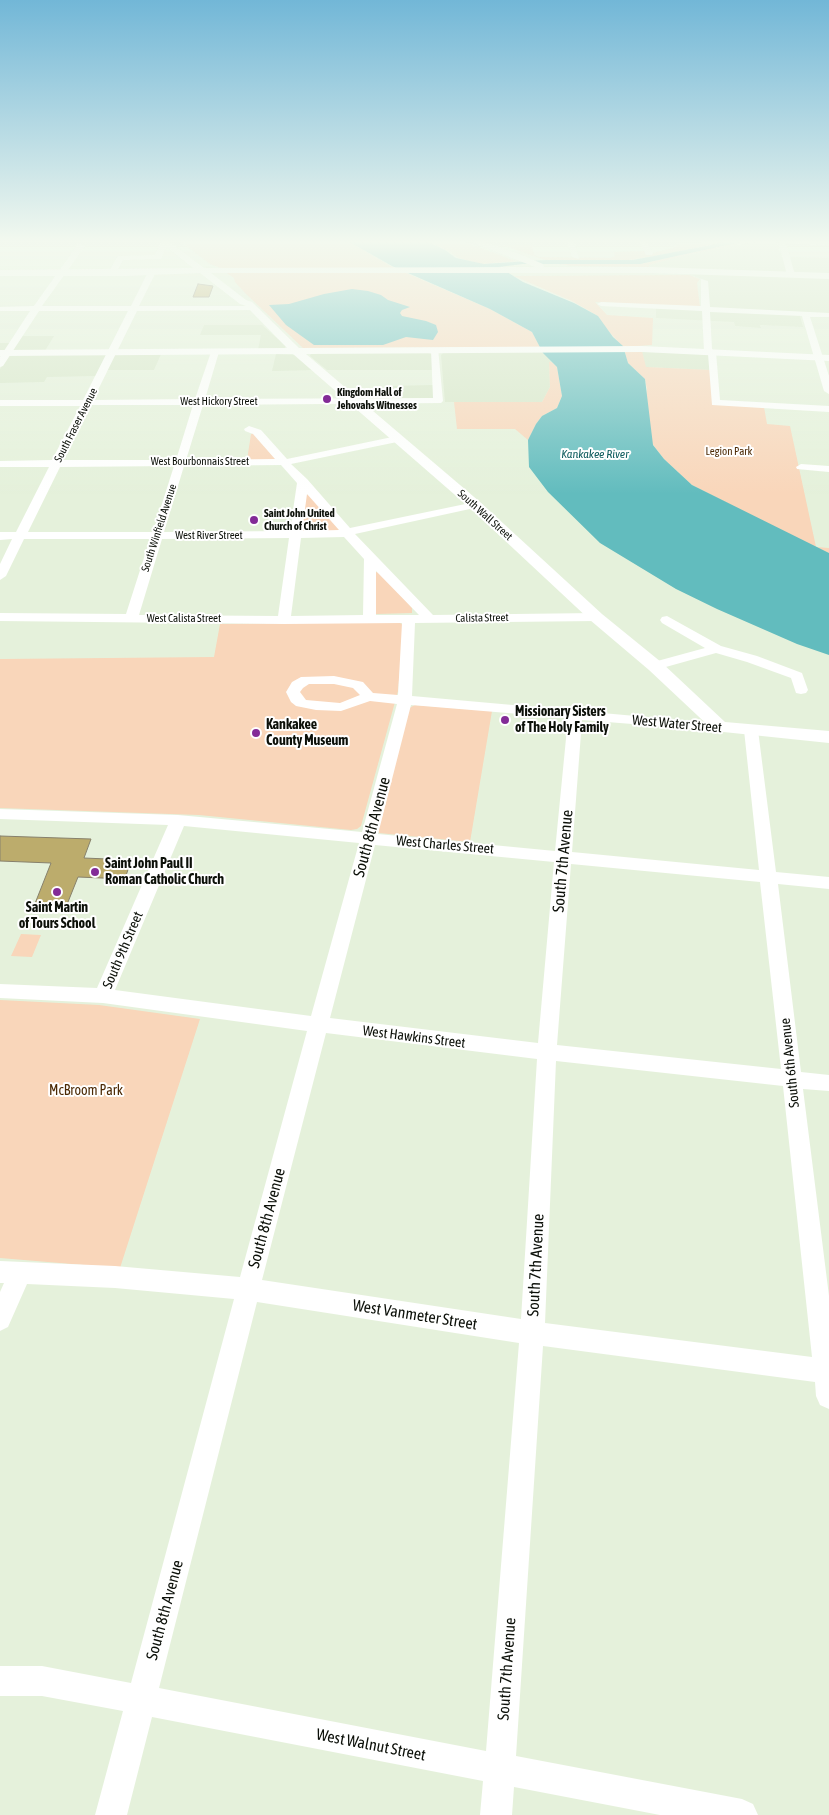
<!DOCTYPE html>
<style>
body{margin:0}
canvas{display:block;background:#e5f1db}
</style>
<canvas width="829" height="1815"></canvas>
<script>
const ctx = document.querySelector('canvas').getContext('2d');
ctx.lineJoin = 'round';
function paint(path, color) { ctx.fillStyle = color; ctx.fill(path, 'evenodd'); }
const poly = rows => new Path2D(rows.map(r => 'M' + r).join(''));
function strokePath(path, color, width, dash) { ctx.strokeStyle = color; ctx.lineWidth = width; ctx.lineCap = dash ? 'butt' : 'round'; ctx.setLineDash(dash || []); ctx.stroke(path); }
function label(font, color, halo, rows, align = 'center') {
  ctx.font = font + ' "Asap Condensed",sans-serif'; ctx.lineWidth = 4; ctx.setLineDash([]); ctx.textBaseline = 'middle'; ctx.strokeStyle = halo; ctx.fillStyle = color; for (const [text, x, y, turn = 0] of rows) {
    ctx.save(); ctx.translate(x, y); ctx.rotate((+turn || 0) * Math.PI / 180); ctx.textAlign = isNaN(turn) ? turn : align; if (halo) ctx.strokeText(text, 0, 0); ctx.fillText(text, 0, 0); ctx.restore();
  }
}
const built = poly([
 [776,240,781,257,829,258,829,313,799,312,803,327,760,325,761,328,735,326,734,322,656,318,656,307,708,310,705,280,685,273,650,268,648,265,681,256,735,245],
 [204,325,262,325,286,346,284,349,258,350,261,335,200,335],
 [22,336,54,336,43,354,161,354,154,370,99,370,96,376,47,377,44,382,0,383,0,369,12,351,0,351,0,343,18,343],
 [543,351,552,362,549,362,550,387,542,402,445,402,441,355,443,353],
 [642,351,710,354,711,370,645,367],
 [319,353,428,353,432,354,433,370,327,370,310,356,311,354],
 [276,354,296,355,314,370,272,371],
 [433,385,433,399,398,400,388,386]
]);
const green = poly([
 [179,240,346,240,392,267,490,309,532,332,540,347,303,348,245,293,235,282,234,278,218,267,210,264],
 [424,240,460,240,515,261,481,264,459,258,449,251],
 [704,240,731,240,673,253,622,261,545,260,503,245,532,245,534,255,538,257,610,258,615,256,613,252,645,251,653,253,673,248,680,243,700,243,705,241],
 [749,240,776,240,735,245,681,256,649,265,649,267,574,266,552,263,640,264],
 [689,275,700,279,697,283,700,307,595,302,607,315,653,318,652,345,623,347,602,324,598,316,572,301,514,276],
 [624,350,642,351,646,367,711,370,713,404,764,407,767,424,790,426,816,547,829,548,829,553,816,547,741,510,692,485,664,459,651,442,646,395,647,389,645,379,628,363],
 [549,362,552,362,557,367,562,396,557,408,542,416,536,424,528,440,515,429,457,429,454,402,542,402,550,387],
 [254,433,276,460,247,460,251,434],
 [306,494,310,495,340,531,301,532],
 [377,572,382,574,412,608,412,613,376,614,374,573],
 [399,622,404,626,398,691,361,826,357,829,351,830,199,815,0,808,0,659,214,657,220,624],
 [415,705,492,711,470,842,379,833,378,829,409,708],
 [21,934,41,935,32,957,11,956],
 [0,1000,99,1005,200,1019,120,1268,0,1258]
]);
const water = poly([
 [346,240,425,240,445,250,456,258,484,264,545,260,633,260,706,246,731,240,750,240,640,264,522,264,499,267,523,282,574,303,598,316,613,337,623,346,628,363,645,379,653,445,664,459,692,485,829,553,829,655,797,644,717,609,676,589,600,543,548,492,529,467,528,440,536,424,542,416,557,408,562,396,557,367,543,353,532,332,490,309,392,266],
 [352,289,368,291,381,295,388,300,410,307,402,310,400,313,402,316,426,321,436,325,438,332,433,340,406,337,383,345,314,345,286,325,269,305,289,304,324,294]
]);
const building = poly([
 [198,284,213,286,209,297,193,297,198,284],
 [0,836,91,839,84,858,131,860,125,879,78,877,66,907,34,906,51,863,0,861,0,836]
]);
const minor = poly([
 [162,240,169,242,161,259,123,260,115,275,108,273,118,256,155,255,162,240],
 [491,240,499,240,500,241,496,243,491,240],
 [567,240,574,240,579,259,572,257,567,240],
 [639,240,645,240,653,253,652,255,646,255,639,240],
 [778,240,829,241,829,245,786,243,795,275,791,277,787,275,778,240],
 [78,244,85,246,42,306,131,306,147,274,151,272,155,274,139,306,253,306,257,308,253,310,137,311,93,400,195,399,211,352,215,349,219,352,205,399,433,398,431,350,432,348,438,348,443,401,441,403,203,405,186,460,275,459,253,434,245,431,244,429,249,426,261,430,287,459,397,436,401,437,401,441,397,442,291,464,307,479,350,528,475,502,479,503,481,505,479,507,355,534,433,615,596,613,602,617,596,621,415,623,412,696,725,724,727,727,725,730,720,731,582,720,572,852,759,870,744,730,746,727,756,727,758,730,776,872,829,877,829,889,778,884,801,1072,829,1075,829,1091,803,1089,829,1296,829,1409,820,1405,816,1396,815,1382,543,1346,516,1756,742,1799,753,1804,758,1815,660,1815,514,1787,512,1815,480,1815,483,1781,152,1717,127,1815,95,1815,123,1711,42,1696,0,1696,0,1666,42,1666,131,1683,234,1299,115,1288,27,1284,8,1327,0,1331,0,1292,4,1283,0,1283,0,1261,115,1266,240,1277,307,1031,103,1003,0,998,0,984,97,988,168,825,0,819,0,809,178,815,362,832,397,704,370,701,341,711,316,710,296,706,291,702,286,692,292,682,301,677,334,676,363,682,373,693,398,695,402,623,284,624,0,621,0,613,126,614,150,539,24,539,6,576,0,580,0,564,12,539,0,540,0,532,16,532,49,467,0,467,0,461,52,460,80,406,0,406,0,400,83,400,128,311,39,311,3,366,0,367,0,357,30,311,0,311,0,307,34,306,78,244],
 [90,405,193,405,176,460,63,460,90,405],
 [281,465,297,483,290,531,164,532,184,466,281,465],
 [174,466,153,532,28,532,60,467,174,466],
 [307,494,339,530,302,531,307,494],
 [344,537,364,559,363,615,291,616,301,538,344,537],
 [289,538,278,616,139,615,162,539,289,538],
 [376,571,419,615,376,615,376,571],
 [309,684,334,684,353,688,360,695,340,703,306,700,300,692,303,688,309,684],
 [411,705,568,718,555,851,378,834,411,705],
 [184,826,359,843,311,1016,115,990,184,826],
 [375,845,554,862,538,1043,330,1018,375,845],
 [571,864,760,882,781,1069,557,1045,571,864],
 [326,1033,537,1059,521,1319,262,1280,326,1033],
 [556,1061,783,1086,812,1357,545,1323,556,1061],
 [257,1302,519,1343,486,1751,159,1688,257,1302],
 [701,279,708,281,710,307,829,313,829,317,810,317,829,376,829,394,824,391,802,316,710,312,712,349,716,352,720,400,829,406,829,412,712,405,708,354,704,351,702,311,601,306,597,304,601,302,701,306,701,279],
 [801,464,829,466,829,472,797,469,796,467,801,464],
 [667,616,721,646,757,656,802,673,808,690,806,693,801,694,796,693,791,678,747,662,716,653,655,670,650,669,648,666,650,663,705,648,662,623,660,620,662,617,667,616]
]);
const major = poly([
 [158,240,167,240,204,268,535,267,466,240,477,240,517,253,543,264,544,267,652,267,829,273,829,279,652,273,211,273,246,300,252,302,299,348,642,346,829,355,829,361,642,352,306,354,480,502,602,614,661,662,725,722,829,731,829,743,714,731,649,670,590,620,470,508,293,354,0,356,0,350,287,348,246,306,240,304,200,273,125,276,0,276,0,270,193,268,158,240]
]);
const rail = poly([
 [0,241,18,240]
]);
const markers = [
 [327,399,5,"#832b97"],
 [254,520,5,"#832b97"],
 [505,720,5,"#832b97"],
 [256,733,5,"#832b97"],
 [95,872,5,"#832b97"],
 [57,892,5,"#832b97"]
];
const farPoinames = [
 ["Kingdom Hall of",337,393],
 ["Jehovahs Witnesses",337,406],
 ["Saint John United",264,514],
 ["Church of Christ",264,527]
];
const farStreetnames = [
 ["West Hickory Street",219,402],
 ["South Fraser Avenue",76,425,-63],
 ["West Bourbonnais Street",200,462],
 ["South Wall Street",485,515,42],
 ["South Winfield Avenue",159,528,-72],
 ["West River Street",209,536],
 ["Calista Street",482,618,-1],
 ["West Calista Street",184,619]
];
const farParknames = [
 ["Legion Park",729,452]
];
const farWaternames = [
 ["Kankakee River",595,454]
];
const poiNames = [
 ["Missionary Sisters",515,712],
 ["of The Holy Family",515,728],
 ["Kankakee",266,725],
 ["County Museum",266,741],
 ["Saint John Paul II",105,864],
 ["Roman Catholic Church",105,880],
 ["Saint Martin",57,908,"center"],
 ["of Tours School",57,924,"center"]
];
const streetNames = [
 ["West Water Street",677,724,5],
 ["West Charles Street",445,845,5],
 ["South 9th Street",123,950,-67],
 ["West Hawkins Street",414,1037,7],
 ["South 6th Avenue",790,1063,-96]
];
const parkNames = [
 ["McBroom Park",86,1091]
];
const nearStreetnames = [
 ["South 8th Avenue",372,827,-75],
 ["South 7th Avenue",563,861,-85],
 ["South 8th Avenue",267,1218,-75],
 ["South 7th Avenue",536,1265,-87],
 ["West Vanmeter Street",415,1315,9],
 ["South 8th Avenue",165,1610,-75],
 ["South 7th Avenue",507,1669,-86],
 ["West Walnut Street",371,1745,11]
];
paint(built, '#d8e7ca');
paint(green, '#f9d6ba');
paint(water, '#62bcbe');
paint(building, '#bcac6c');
strokePath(building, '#87816c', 1);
paint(minor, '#fff');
paint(major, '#fff');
strokePath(rail, '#70786a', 2.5);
strokePath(rail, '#fff', 2, [5]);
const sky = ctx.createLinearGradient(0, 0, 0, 494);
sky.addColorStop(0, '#72b7d7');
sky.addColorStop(0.49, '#f3f9ef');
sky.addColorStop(1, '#f3f9ef00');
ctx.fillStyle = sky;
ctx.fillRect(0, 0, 829, 494);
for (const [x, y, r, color] of markers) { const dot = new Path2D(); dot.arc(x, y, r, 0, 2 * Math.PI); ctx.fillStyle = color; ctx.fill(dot); strokePath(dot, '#fff', 2); }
label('bold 11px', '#0c1009', '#fff', farPoinames, 'left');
label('11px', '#0c1009', '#fff', farStreetnames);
label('11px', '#4b2904', '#fff', farParknames);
label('italic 12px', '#0c5b5d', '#fff', farWaternames);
label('bold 14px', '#0c1009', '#fff', poiNames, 'left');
label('14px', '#0c1009', '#fff', streetNames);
label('14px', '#4b2904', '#fff', parkNames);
label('16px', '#0c1009', '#fff', nearStreetnames);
</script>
